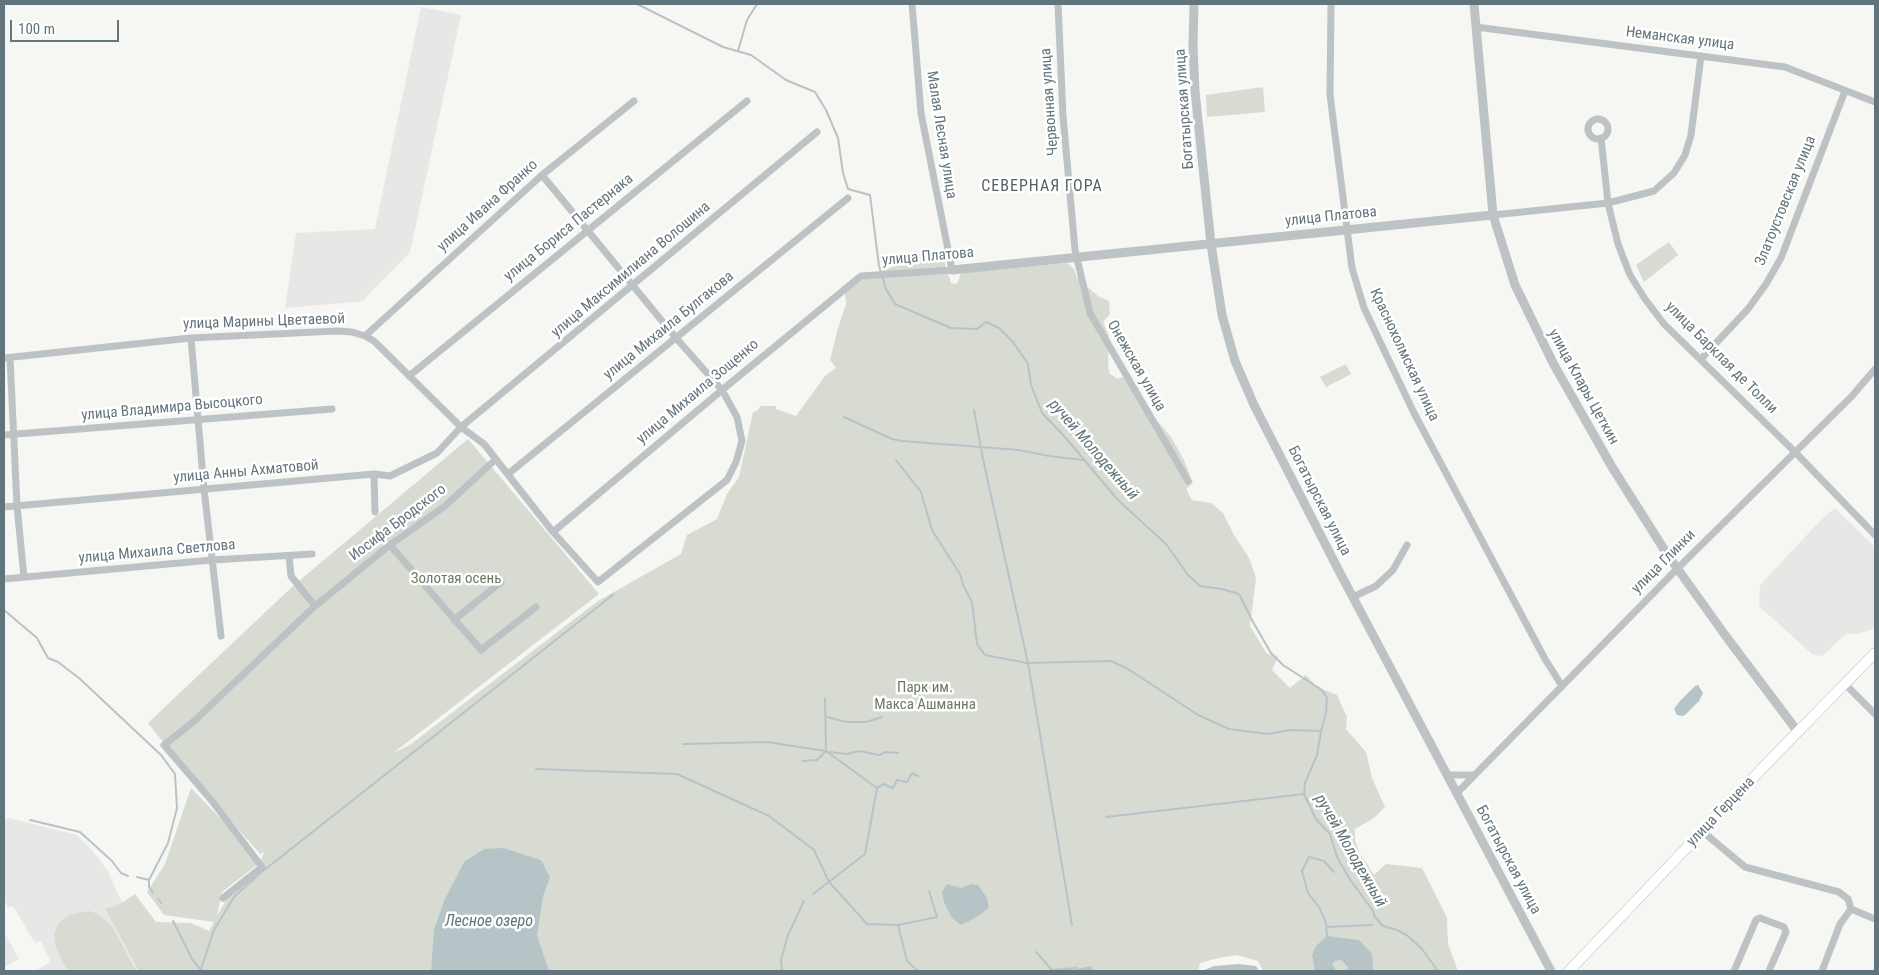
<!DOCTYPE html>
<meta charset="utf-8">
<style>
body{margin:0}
#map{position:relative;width:1879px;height:975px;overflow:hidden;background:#f6f6f3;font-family:"Roboto Condensed",sans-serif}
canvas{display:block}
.frame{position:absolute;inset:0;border:5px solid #63757c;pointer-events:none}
.scale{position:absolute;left:10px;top:20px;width:109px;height:22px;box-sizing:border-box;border:2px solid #63757c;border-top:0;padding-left:6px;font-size:15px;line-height:18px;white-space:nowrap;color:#63757c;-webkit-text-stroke:4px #fff;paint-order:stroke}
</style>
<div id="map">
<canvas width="1879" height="975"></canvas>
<div class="frame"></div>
<div class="scale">100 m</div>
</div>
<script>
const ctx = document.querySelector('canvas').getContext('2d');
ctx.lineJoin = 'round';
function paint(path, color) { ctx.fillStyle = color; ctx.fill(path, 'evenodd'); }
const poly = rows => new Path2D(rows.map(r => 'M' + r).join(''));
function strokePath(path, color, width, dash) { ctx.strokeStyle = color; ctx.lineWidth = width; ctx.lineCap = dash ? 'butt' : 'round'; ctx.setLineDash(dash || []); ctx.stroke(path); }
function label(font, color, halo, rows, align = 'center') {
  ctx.font = font + ' "Roboto Condensed",sans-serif'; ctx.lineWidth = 5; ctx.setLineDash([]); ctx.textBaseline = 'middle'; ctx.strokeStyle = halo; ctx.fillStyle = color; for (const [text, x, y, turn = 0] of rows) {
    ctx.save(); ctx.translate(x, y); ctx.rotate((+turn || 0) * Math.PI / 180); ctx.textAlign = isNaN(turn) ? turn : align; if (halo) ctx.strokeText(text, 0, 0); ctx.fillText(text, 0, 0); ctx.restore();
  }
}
const built = poly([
 [421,7,461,15,410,252,366,297,364,301,285,308,296,233,375,229],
 [1835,508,1875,547,1875,626,1871,630,1857,634,1846,634,1822,656,1813,655,1759,606,1760,585,1819,522],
 [9,818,77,835,93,851,108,871,118,894,127,910,144,971,35,971,51,962,41,941,35,943,13,906,8,908,4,898,4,820],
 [4,932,19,959,4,967]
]);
const green = poly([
 [1263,87,1265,112,1207,117,1206,95],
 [1669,242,1678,255,1644,282,1636,265],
 [920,254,933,254,944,260,951,283,957,284,961,273,1067,263,1074,269,1077,278,1098,296,1109,301,1110,314,1103,322,1109,336,1108,365,1110,374,1118,379,1129,374,1152,415,1171,437,1184,460,1193,483,1186,489,1192,500,1211,503,1223,513,1234,535,1249,558,1256,578,1250,626,1267,654,1278,656,1272,670,1290,688,1306,675,1317,687,1337,695,1347,717,1346,729,1366,752,1372,778,1385,807,1374,818,1355,829,1355,840,1359,852,1374,875,1386,864,1422,868,1447,918,1448,944,1458,971,1263,971,1258,961,1237,955,1218,958,1200,963,1198,971,139,971,105,908,117,906,135,894,156,922,191,923,209,931,214,922,164,915,147,892,165,864,191,788,228,826,257,865,222,892,217,916,231,891,258,869,264,852,260,854,171,752,148,723,293,586,468,439,599,594,392,754,411,744,598,601,681,554,687,535,717,519,727,494,739,477,753,412,757,411,761,406,776,406,776,409,796,416,825,376,836,368,830,360,838,328,846,304,845,293,852,280,890,268],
 [1346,364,1351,374,1326,387,1320,377],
 [89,911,98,914,112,926,136,971,68,971,56,948,54,934,58,924,69,915]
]);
const water = poly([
 [1698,685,1703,693,1699,701,1685,715,1682,716,1677,715,1674,709,1680,701,1695,686],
 [503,848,541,860,550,877,543,896,537,936,549,971,431,971,434,930,444,901,464,862,484,849],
 [947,884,961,888,972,884,978,885,987,898,989,908,975,918,961,925,952,918,944,902,942,892],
 [1327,936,1359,940,1372,954,1373,971,1347,971,1348,967,1341,960,1335,961,1332,964,1336,971,1315,971,1312,955,1316,946],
 [1239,964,1256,966,1259,971,1202,971,1214,966]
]);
const stream = poly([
 [637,4,723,47,751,55,786,80,815,92,826,110,838,138,843,173,848,189,870,195,879,266,886,289,895,304,951,328,977,329,986,322,999,328,1013,342,1028,364,1031,385,1042,413,1065,437,1118,500,1166,544,1188,575,1200,586,1222,589,1239,594,1253,622,1271,653,1283,665,1322,690,1327,698,1326,713,1321,731,1317,755,1305,783,1304,794,1316,819,1330,834,1337,857,1349,878,1373,911,1375,917,1383,926,1397,930,1408,936,1422,949,1438,971],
 [738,51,747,20,757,4],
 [974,410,983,459,1028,663,1072,925],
 [844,417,892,439,902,441,1019,450,1049,456,1083,460],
 [896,460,921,492,932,530,960,574,963,585,972,602,977,644,985,655,1027,663,1111,661,1128,669,1198,715,1229,729,1269,734,1289,730,1321,731],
 [4,610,37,638,48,658,58,662,79,678,161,755,175,774,177,808,168,843,149,880,149,887,153,893],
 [826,717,847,722,866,722,882,717],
 [683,744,767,742,826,751,877,788,865,854,813,894],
 [829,752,847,754,859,751,879,755,886,752,898,753],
 [802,761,817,760,826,751,825,698],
 [536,769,677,774,769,816,814,850,829,882,867,924,898,925,907,961,918,971],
 [877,788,883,784,893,788,897,780,907,782,912,773,918,776],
 [1106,817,1304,794],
 [30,820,80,832,112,861,121,873,128,876],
 [137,877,149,880],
 [158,899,161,903],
 [173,921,192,959,201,970],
 [898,925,937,917,929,891],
 [1327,927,1372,925],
 [1327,936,1326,923,1319,907,1308,893,1302,871,1309,857,1324,861,1334,872],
 [1036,952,1052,970,1077,968,1078,971],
 [201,969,214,930,234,897,258,875,614,594],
 [782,971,781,960,788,935,804,901]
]);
const pedestrian = poly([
 [1080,971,1090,969]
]);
const minor = poly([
 [1058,4,1063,116,1075,250,1090,313,1188,481],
 [1331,4,1330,95,1352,268,1364,308,1414,413,1545,659,1562,686],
 [1476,27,1785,67,1875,102],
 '1588 129a10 10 0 1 1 20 0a10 10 0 1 1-20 0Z',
 [1601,138,1608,203,1618,244,1630,275,1645,299,1664,324,1794,451,1875,535],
 [1493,215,1608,203,1654,191,1674,173,1685,155,1691,135,1701,56],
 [365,336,542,175,634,101],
 [191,338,204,489,221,636],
 [4,358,191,338,336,331,352,332,365,336,374,341,461,427,484,444,553,532,598,582,727,480,736,462,742,441,737,417,722,390,676,338,542,175],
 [10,358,17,506,24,577],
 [1701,359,1748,309,1766,284,1781,258,1845,91],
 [409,376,747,101],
 [4,435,332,409],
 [374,474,375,512],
 [508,474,848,198],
 [4,507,374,474,390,476,437,453,461,427,817,132],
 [553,532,722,390,861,276,952,270,921,113,912,4],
 [390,545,481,650,536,607],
 [289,556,291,576,315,606],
 [4,579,212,560,312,554],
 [1353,597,1376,586,1393,570,1407,545],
 [454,620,501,582],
 [1845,684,1875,714],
 [1447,775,1473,775],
 [1457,793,1677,569,1852,396,1875,369],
 [1702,831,1745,867,1839,892,1848,899,1851,909],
 [223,898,262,867,212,801,164,745,192,723,315,606,390,545,445,506,496,459],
 [1851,909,1875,919],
 [1734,971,1756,920,1760,918,1784,927,1786,932,1769,971],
 [1822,971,1840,924,1851,909]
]);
const tertiary = poly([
 [1194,4,1193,46,1195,91,1211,244,1222,315,1235,361,1254,405,1339,571,1551,971],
 [1474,4,1493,215,1515,285,1553,363,1612,467,1667,554,1725,635,1798,732],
 [952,270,1493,215]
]);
const secondary = poly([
 [1569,971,1777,753,1875,653]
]);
const streetNames = [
 ["Неманская улица",1680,39,7],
 ["Червонная улица",1050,102,-94],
 ["Богатырская улица",1185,109,-94],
 ["Малая Лесная улица",941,135,81],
 ["Златоустовская улица",1786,201,-68],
 ["улица Ивана Франко",488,206,-42],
 ["улица Платова",1331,217,-6],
 ["улица Бориса Пастернака",569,228,-39],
 ["улица Платова",928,257,-5],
 ["улица Максимилиана Волошина",631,270,-40],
 ["улица Марины Цветаевой",264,322,-2],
 ["улица Михаила Булгакова",669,326,-39],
 ["Краснохолмская улица",1404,355,65],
 ["улица Барклая де Толли",1721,358,45],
 ["Онежская улица",1136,366,60],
 ["улица Клары Цеткин",1583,387,61],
 ["улица Михаила Зощенко",698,392,-40],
 ["улица Владимира Высоцкого",172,408,-5],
 ["улица Анны Ахматовой",246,472,-5],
 ["Богатырская улица",1319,501,63],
 ["Иосифа Бродского",398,523,-37],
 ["улица Михаила Светлова",157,552,-5],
 ["улица Глинки",1664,562,-45],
 ["улица Герцена",1721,812,-46],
 ["Богатырская улица",1508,860,62]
];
const parkNames = [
 ["Золотая осень",456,579],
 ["Парк им.",925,688],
 ["Макса Ашманна",925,705]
];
const neighbourhoodNames = [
 ["СЕВЕРНАЯ ГОРА",1042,187]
];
const waterNames = [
 ["ручей Молодежный",1093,450,49],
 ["ручей Молодежный",1350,851,60],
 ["Лесное озеро",489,922]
];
paint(built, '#e7e7e6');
paint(green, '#d7dbd2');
paint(water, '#b7c4c7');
strokePath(stream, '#b7c4c7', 2);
strokePath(secondary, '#b0b7ba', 11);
strokePath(pedestrian, '#bdc3c5', 5);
strokePath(minor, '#bdc3c5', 7);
strokePath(tertiary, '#bdc3c5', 9);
strokePath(secondary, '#fff', 10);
label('15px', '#63757c', '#fff', streetNames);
label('15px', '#6c7a65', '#fff', parkNames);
ctx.letterSpacing = '1px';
label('16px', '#546268', '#fff', neighbourhoodNames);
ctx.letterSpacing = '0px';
label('italic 16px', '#5e7578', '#fff', waterNames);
</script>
